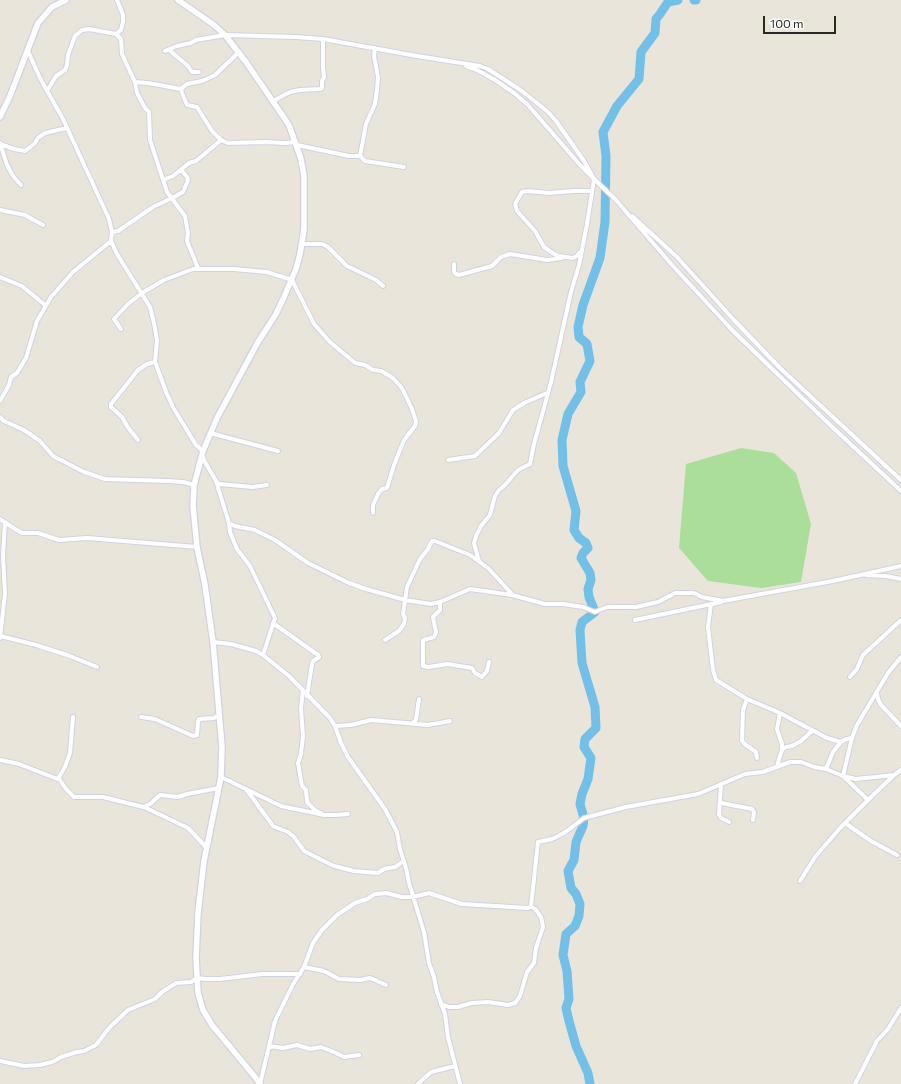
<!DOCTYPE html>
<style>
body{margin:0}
#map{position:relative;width:901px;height:1084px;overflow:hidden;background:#eae5db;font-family:Commissioner,sans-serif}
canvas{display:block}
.scale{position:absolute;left:763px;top:16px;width:73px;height:18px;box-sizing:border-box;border:2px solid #282828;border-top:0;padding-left:5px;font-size:12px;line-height:14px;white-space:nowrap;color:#282828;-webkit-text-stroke:3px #fff;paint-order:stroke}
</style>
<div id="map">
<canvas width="901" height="1084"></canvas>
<div class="scale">100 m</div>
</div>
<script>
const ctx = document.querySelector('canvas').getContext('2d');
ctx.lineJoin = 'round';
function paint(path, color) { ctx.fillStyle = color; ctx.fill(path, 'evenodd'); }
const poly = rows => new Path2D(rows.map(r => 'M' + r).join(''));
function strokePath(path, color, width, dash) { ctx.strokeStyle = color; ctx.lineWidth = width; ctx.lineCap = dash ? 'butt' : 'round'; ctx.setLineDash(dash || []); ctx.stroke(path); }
const green = poly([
 [741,448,774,453,796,473,811,524,801,582,761,588,708,581,679,548,686,464]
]);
const river = poly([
 [694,0,696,0],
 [590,1084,588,1073,576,1046,569,1021,566,1008,569,999,567,971,563,955,566,934,575,926,579,916,580,904,576,894,571,888,568,871,574,860,576,842,583,826,584,818,580,804,582,794,588,779,591,758,584,747,585,739,596,728,595,707,582,663,580,630,582,622,595,612,589,597,588,589,591,580,590,573,581,558,583,553,588,548,586,543,579,538,574,530,576,511,563,466,562,440,568,414,581,392,580,382,590,361,587,344,579,337,578,327,583,305,600,258,605,222,606,156,603,132,617,106,639,79,641,52,655,33,656,19,660,14,668,2,678,0]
]);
const street = poly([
 [116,34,121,39,122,54,135,82,137,93,145,108,149,112,150,140,167,192,185,216,188,233,187,241,198,268],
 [27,49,40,78,63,119,109,219,112,232,111,241,117,254,150,307,154,323,157,340,155,362,166,392,174,409,196,445,203,451],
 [169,50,188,66,192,72,199,72],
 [165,51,177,46,191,43,196,40,225,35,296,37,323,39,417,56,480,66,488,69,522,91,547,111,556,121,584,161,594,179,616,200,672,265,733,331,828,423,901,491],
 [239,52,215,75,202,81,187,84,181,89,182,93,187,105,197,107,212,131,221,140,228,143,265,142,285,143,296,142],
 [466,66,477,70,495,80,514,93,528,105,580,165,594,179,587,224,579,265,571,292,551,382,534,444,530,464,518,470,504,486,499,490,495,496,490,515,481,526,476,536,474,543,479,561],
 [135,82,148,83,181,89],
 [47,91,56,76,65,70,67,65,68,55,75,36,82,30,89,29,116,34,121,30,123,22,123,15,117,0],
 [273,101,290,92,300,90,320,89,322,88,322,81,324,77,323,68,323,39],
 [0,143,7,165,13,176,21,185],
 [0,144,14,149,25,151,35,143,38,138,45,133,67,128],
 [297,145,349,156,360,156,366,124,375,104,377,90,378,77,374,56,375,48],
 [360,156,365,161,404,167],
 [163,180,173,176,189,163,196,161,221,140],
 [0,210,25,215,43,225],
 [632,216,677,257,734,320,780,368,901,480],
 [112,232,118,231,153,207,172,198,183,192,188,180,187,177,181,170],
 [302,244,322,244,328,247,347,266,376,280,383,286],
 [580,252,577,256,573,258,558,256,551,252,544,247,535,231,517,211,515,204,522,192,528,191,549,193,573,191,592,191],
 [454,264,454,272,456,274,459,275,492,266,501,257,510,254,547,260,562,258],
 [0,277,22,286,45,305],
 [121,329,114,319,128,304,142,293,164,280,193,269,234,269,267,272,292,280,314,324,329,341,355,363,365,365,373,370,381,371,393,378,402,388,412,409,416,421,415,426,404,440,394,465,387,488,382,489,378,494,373,505,373,513],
 [0,401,9,385,11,377,17,373,26,358,37,321,51,297,73,272,111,241],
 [0,417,4,421,24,430,40,441,53,456,84,472,105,479,168,481,183,482,194,485],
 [210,433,278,451],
 [138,440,127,426,122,417,111,407,111,404,138,370,147,364,155,362],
 [202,455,205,462,216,481,229,523,230,532,237,549,250,566,275,618,263,655],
 [448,460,475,456,499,433,513,410,524,403,547,393],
 [216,481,219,484,253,487,267,485],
 [0,519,15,529,22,533,38,533,59,540,87,538,197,547],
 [229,523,235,526,255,530,275,540,308,563,349,583,366,589,405,600,431,604,440,602,470,589,512,595,545,604,563,604,583,607,595,612,607,607,636,607,658,602,675,593,694,593,702,597,723,601,833,581,901,566],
 [866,575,886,576,901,579],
 [440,602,440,610,433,617,436,632,434,637,423,640,423,666,429,667,447,664,472,668,475,673,482,677,487,671,489,662],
 [711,604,708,627,713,670,716,680,747,699,780,713,827,738,841,742],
 [635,620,721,602],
 [273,623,318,655,319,657,313,661,312,664,307,696],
 [0,636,36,645,70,656,97,667],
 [0,638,5,594,3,555,5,523],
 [385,640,399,631,404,624,405,618,403,614,407,587,420,559,428,549,432,541,435,541,470,555,488,568,512,594],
 [213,642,231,644,256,651,263,655,289,676,330,718,335,726,341,743,348,757,385,809,397,832,400,849,407,872,409,883,424,932,429,963,434,977,437,992,445,1014,448,1037,460,1084],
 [850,677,857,669,863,655,901,620],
 [303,690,301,708,303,736,301,754,298,763,302,786,306,790,307,802,315,810,324,815],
 [877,693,878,699,881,705,901,726],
 [747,699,743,710,742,741,746,745,756,752,757,758],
 [141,717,155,719,193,736,197,735,198,722,199,719,214,718,219,715],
 [413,723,416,720,419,699],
 [335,726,351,725,371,720,428,725,450,721],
 [782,750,786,747,792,746,801,741,812,731],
 [0,760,19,764,60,780,66,789,74,797,103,797,143,807,150,804,160,795,178,797,187,794,219,788],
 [777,767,779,759,782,750,782,744,777,729,780,713],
 [826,769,833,752,841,742,846,739,852,738],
 [221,777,281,806,324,815,336,815,348,814],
 [60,780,59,777,65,767,70,753,73,717],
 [721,784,719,815,721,818,729,822],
 [246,789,273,826,288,832,294,837,304,851,334,866,354,871,378,873,384,869,395,867,404,861],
 [868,800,843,776,852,738,857,725,888,673,901,657],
 [721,803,752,809,754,812,753,820],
 [144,807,188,828,206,847],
 [845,823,871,841,897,855],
 [800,881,815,857,840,828,868,800,894,775,901,770],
 [304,967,324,971,339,979,360,980,370,978,386,985],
 [441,1004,449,1007,458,1007,472,1003,488,1002,508,1005,515,1003,520,996,527,972,534,963,536,948,543,927,541,917,536,910,531,906],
 [269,1046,283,1048,297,1045,310,1049,321,1047,336,1053,344,1057,359,1055],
 [0,1061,24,1066,40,1065,52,1062,61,1057,77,1052,84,1051,96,1045,109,1028,128,1010,155,999,162,992,176,983,191,982,197,978,206,979,220,979,262,974,300,974],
 [260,1084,275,1021,293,984,304,967,313,943,322,930,337,915,355,903,367,899,375,894,386,893,402,897,413,897,429,893,462,904,528,908,531,906,538,842,552,839,560,835,567,831,584,818,626,807,698,794,745,774,763,772,790,762,801,762,814,767,826,769,843,776,856,779,894,775],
 [418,1084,431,1072,455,1066],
 [855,1084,877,1041,888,1029,901,1008]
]);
const secondary = poly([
 [178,0,214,25,225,35,246,62,289,125,301,159,304,176,304,229,300,254,296,269,284,297,276,314,258,342,217,418,203,451,194,485,193,506,197,547,205,585,213,642,222,747,221,777,204,861,198,913,196,958,198,993,203,1010,212,1025,255,1077,260,1084],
 [0,117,10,96,38,23,52,7,66,0]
]);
paint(green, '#abde9a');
strokePath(river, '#72bfe7', 9);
strokePath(street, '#d0d2e1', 6);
strokePath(secondary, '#d0d2e1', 8);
strokePath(street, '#fff', 4);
strokePath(secondary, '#fff', 5.5);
</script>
